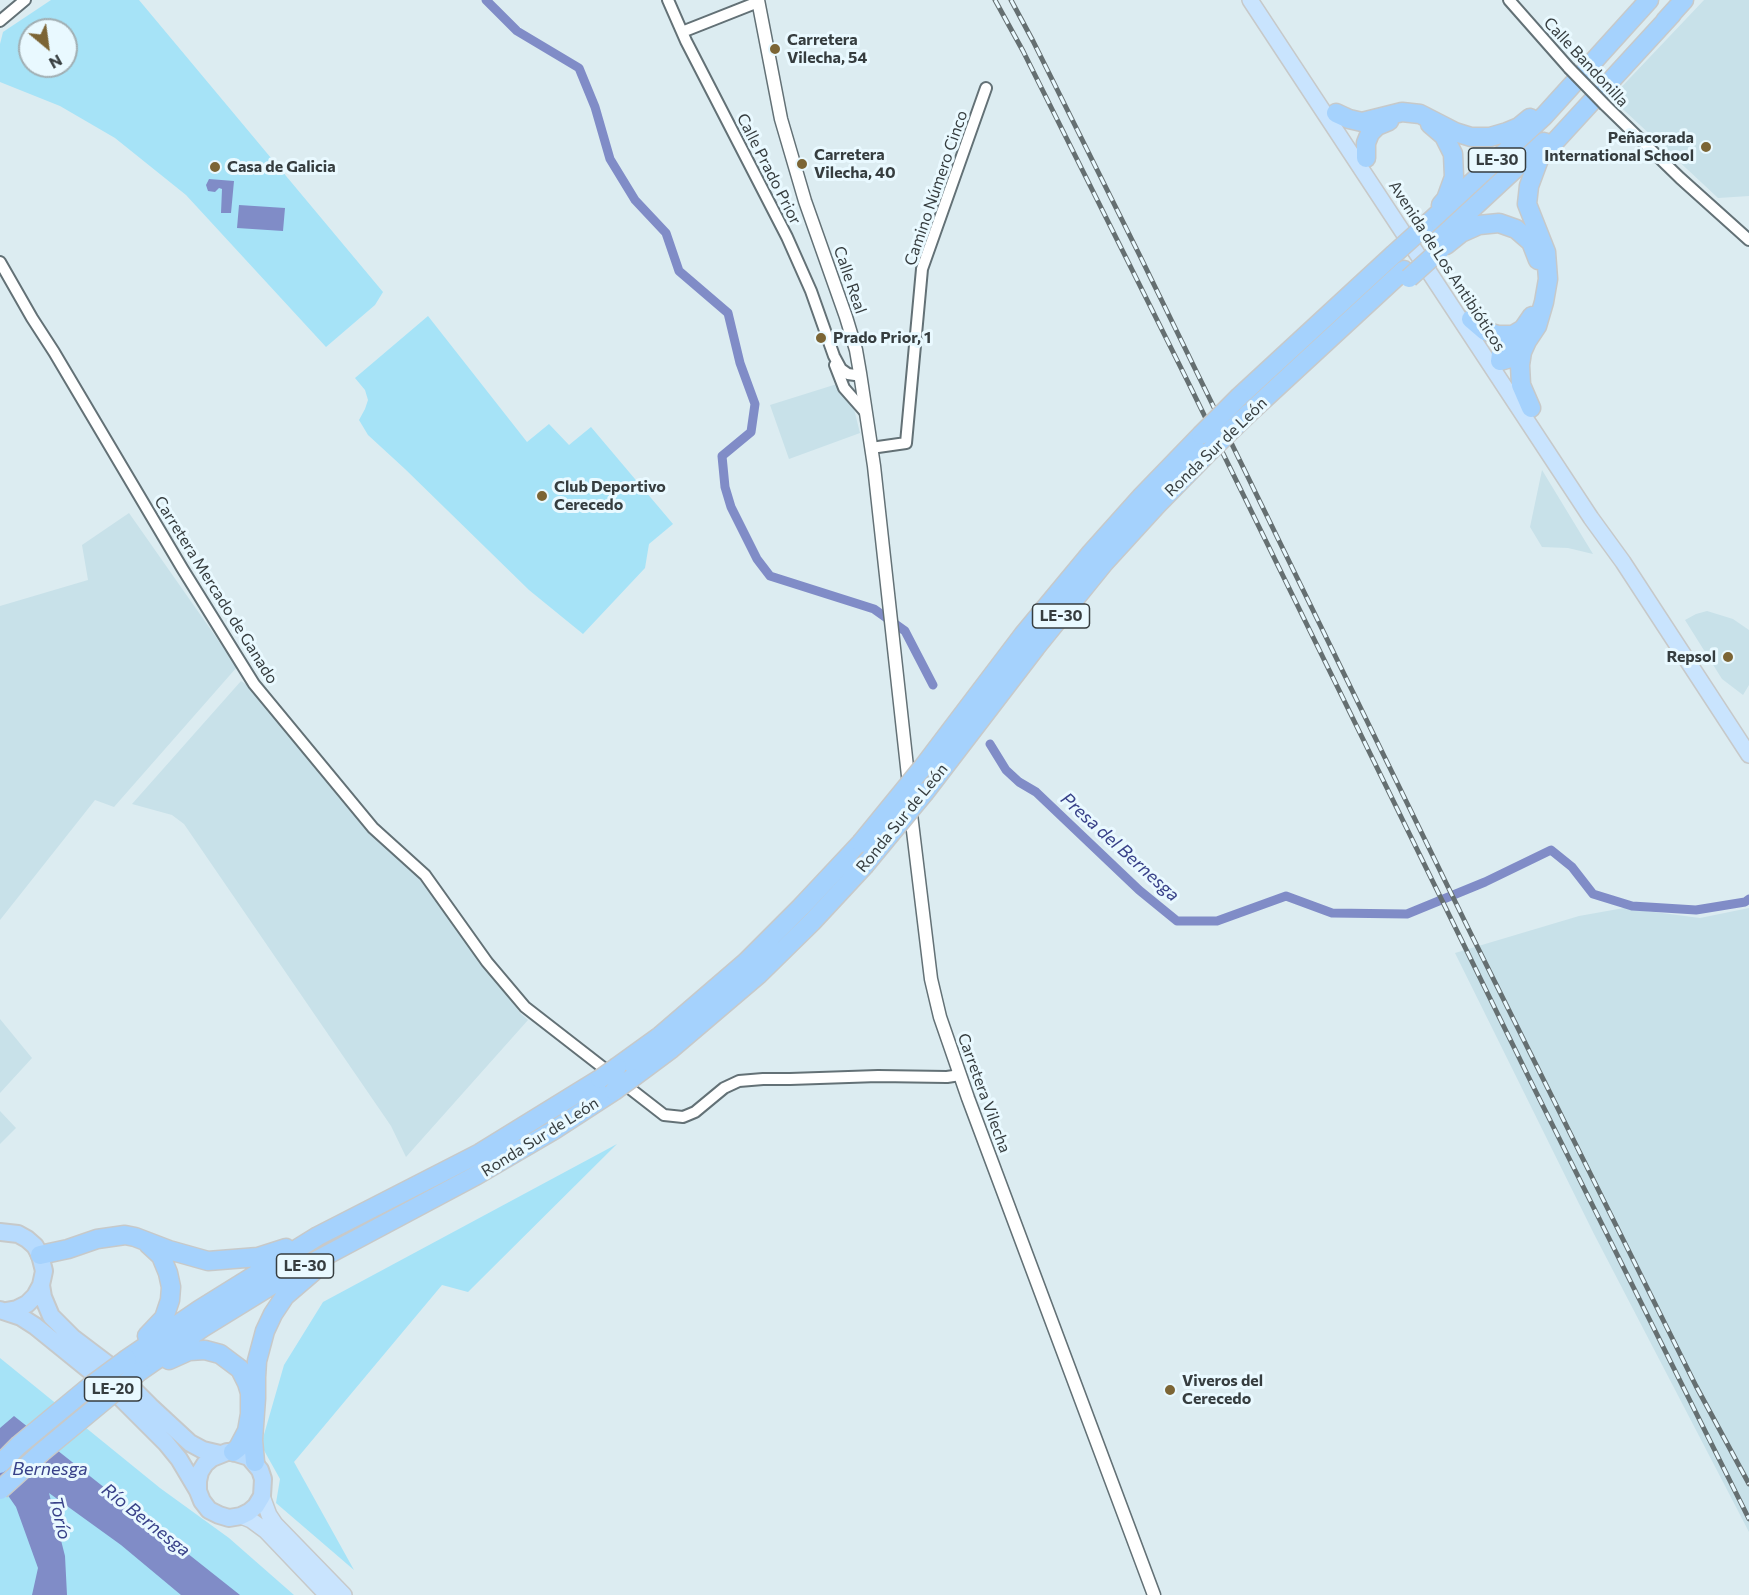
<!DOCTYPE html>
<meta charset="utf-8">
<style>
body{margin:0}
#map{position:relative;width:1749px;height:1595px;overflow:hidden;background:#dcecf1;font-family:Commissioner,sans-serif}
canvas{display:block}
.north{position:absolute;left:18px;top:18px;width:60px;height:60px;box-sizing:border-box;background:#e9f9ff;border:2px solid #a1aeb2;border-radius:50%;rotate:151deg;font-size:16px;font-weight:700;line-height:24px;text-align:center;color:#363d3f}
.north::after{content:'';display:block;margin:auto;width:21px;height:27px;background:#7c6535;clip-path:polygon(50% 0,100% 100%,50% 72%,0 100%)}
</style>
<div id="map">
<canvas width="1749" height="1595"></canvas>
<div class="north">N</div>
</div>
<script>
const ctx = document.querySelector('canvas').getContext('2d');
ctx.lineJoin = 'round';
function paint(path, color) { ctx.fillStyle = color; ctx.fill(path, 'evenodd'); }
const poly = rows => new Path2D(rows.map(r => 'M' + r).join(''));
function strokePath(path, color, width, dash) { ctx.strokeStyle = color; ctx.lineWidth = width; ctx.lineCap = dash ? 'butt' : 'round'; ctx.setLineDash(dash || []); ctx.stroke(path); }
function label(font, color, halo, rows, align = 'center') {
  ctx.font = font + ' Commissioner,sans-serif'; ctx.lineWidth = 6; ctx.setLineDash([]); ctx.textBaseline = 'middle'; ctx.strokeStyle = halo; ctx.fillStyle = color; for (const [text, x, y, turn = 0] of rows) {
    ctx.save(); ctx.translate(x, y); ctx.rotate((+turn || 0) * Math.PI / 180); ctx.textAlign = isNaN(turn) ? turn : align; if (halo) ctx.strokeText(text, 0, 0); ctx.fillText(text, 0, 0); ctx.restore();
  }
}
const built = poly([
 [1704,0,1749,0,1749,196,1718,198,1611,98],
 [837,384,853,405,860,433,789,459,770,405],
 [1542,470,1593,554,1568,548,1542,547,1530,527],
 [129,513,237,667,114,807,95,800,0,920,0,606,88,580,82,545],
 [1707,611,1733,619,1749,630,1749,685,1743,695,1722,679,1685,620,1696,614],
 [241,681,247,685,349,810,414,872,521,1014,528,1020,406,1157,391,1126,184,824,172,815,132,804],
 [1624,908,1700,918,1749,908,1749,1532,1594,1234,1455,953,1579,916],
 [0,1019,32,1058,0,1093],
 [0,1111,16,1128,0,1144]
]);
const green = poly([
 [51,0,139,0,383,292,375,305,326,347,186,195,115,138,60,106,0,82,0,44,3,32],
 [30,30,66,30,66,66,30,66],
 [428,316,527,442,549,424,569,445,591,427,673,524,649,544,645,568,583,634,529,590,405,469,368,435,359,420,365,409,368,400,365,390,355,378],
 [617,1144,468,1292,442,1285,294,1462,354,1570,276,1503,280,1479,261,1445,284,1365,323,1302],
 [0,1358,160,1488,229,1538,294,1595,0,1595]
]);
const water = poly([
 [209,179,234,181,231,213,221,213,222,189,219,188,215,192,208,191,206,185],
 [239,205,285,208,283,231,237,228],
 [14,1416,240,1595,181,1595,121,1545,49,1493,65,1556,67,1595,32,1595,38,1568,16,1507,0,1484,0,1428]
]);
const canal = poly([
 [486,0,517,31,579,68,595,107,610,159,635,200,666,233,679,271,728,313,740,363,755,404,751,432,722,456,725,487,731,507,757,559,770,576,874,609,905,631,933,685],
 [990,744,1006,770,1019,782,1036,792,1139,890,1177,921,1217,921,1286,896,1332,913,1407,914,1485,882,1551,850,1572,867,1593,894,1632,906,1696,910,1745,902,1749,899]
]);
const minor = poly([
 [668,0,686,41,787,237,811,291,834,356,841,369,848,374,855,375,860,373],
 [1509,0,1569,68],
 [0,21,25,0],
 [682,32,758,2],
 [1605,105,1680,178,1749,240],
 [0,262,32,318,54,352,182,568,254,684,373,828,425,875,487,962,525,1007,664,1115,683,1117,695,1112,724,1088,739,1081,763,1079,790,1079,878,1076,947,1077,960,1075],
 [835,365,844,388,866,413],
 [871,448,906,443,922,269,986,88]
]);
const tertiary = poly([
 [758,0,781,119,805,201,846,317,856,350,860,373,874,466,909,785],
 [910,806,931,979,940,1017,968,1098,1154,1595]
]);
const primary = poly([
 [1250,0,1591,518,1623,562,1749,755],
 [262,1496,269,1515,275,1524,344,1595],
 [241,1516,251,1520,266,1531,327,1595]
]);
const trunk = poly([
 [0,1232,18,1234,27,1239,35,1246,40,1255,44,1271,41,1285,35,1296,27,1304,17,1309,6,1311],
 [41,1285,43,1297,51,1316,73,1338,110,1366,150,1406,190,1443,203,1450,220,1454],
 [0,1310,21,1317,35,1326,109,1386,166,1443,179,1459,198,1491,202,1501,209,1510,219,1515,229,1518,241,1516,249,1512,256,1506,262,1496,263,1479,260,1470,249,1457,233,1452,227,1452,212,1458,205,1464,200,1472,198,1481,198,1491]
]);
const motorway = poly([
 [1665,21,1684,0],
 [1336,113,1349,119,1362,122,1402,112,1420,114,1455,132,1471,137,1490,137,1507,132,1519,127,1530,118],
 [1430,124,1444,136,1453,154,1454,177,1446,199,1441,205],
 [1366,158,1366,143,1370,133,1377,126,1389,121],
 [1424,227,1544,116,1649,0],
 [1435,243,1544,142],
 [1446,245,1461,233,1479,225,1499,223,1516,229,1531,242,1538,260],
 [1471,319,1485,331,1498,335,1513,335,1523,329,1532,316],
 [1513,335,1501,353,1500,361,1514,357,1522,352],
 [1239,397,1393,255],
 [1531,408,1521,385,1520,365,1522,352,1527,341,1537,326,1544,302,1548,279,1546,252,1527,204,1529,186,1539,159,1672,14],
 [1249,413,1404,270],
 [923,767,1023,635,1091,553,1142,496,1201,435],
 [925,792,1036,647,1104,563,1157,505,1210,451],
 [617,1067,660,1036,746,962,801,907,861,843],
 [632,1078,671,1049,758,975,812,922,864,866],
 [40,1255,68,1249,97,1239,125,1235,135,1237,169,1250,208,1261,258,1257,286,1248],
 [147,1336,164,1318,170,1300,171,1287,168,1273,161,1256,148,1244],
 [127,1359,199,1310,318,1236,480,1153,600,1079],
 [169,1360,189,1351,205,1350,220,1354,240,1369,247,1383,250,1393,250,1414,247,1431,238,1448,233,1452],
 [140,1371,202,1328,280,1280,477,1175,554,1130,614,1091],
 [255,1462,253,1440,256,1398,256,1377,257,1361,265,1331,273,1314,285,1296,313,1272]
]);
const rail = poly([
 [995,0,1023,51,1188,382,1533,1086,1749,1519],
 [1011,0,1033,41,1140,256,1471,934,1696,1386,1749,1484]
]);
const minorBridge = poly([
 [1569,68,1605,105]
]);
const motorwayBridge = poly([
 [1393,255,1424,227],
 [1409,278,1440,250],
 [1201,435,1239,397],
 [1210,451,1249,413],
 [861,843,923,767],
 [864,866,925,792],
 [600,1079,617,1067],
 [614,1091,632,1078],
 [0,1464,19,1445,89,1387,127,1359],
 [0,1490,42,1452,140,1371]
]);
const markers = [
 [775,49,6,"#7c6535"],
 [1706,147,6,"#7c6535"],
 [802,164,6,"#7c6535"],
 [215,167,6,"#7c6535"],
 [821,338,6,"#7c6535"],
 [542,496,6,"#7c6535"],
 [1728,657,6,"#7c6535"],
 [1170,1390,6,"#7c6535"]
];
const shields = [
 [1497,160,57],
 [1061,616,57],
 [305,1266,57],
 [113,1389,57]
];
const shieldNames = [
 ["LE-30",1497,160],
 ["LE-30",1061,616],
 ["LE-30",305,1266],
 ["LE-20",113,1389]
];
const poiNames = [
 ["Carretera",787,40],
 ["Vilecha, 54",787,58],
 ["Peñacorada",1694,138,"right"],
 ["International School",1694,156,"right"],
 ["Carretera",814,155],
 ["Vilecha, 40",814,173],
 ["Casa de Galicia",227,167],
 ["Prado Prior, 1",833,338],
 ["Club Deportivo",554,487],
 ["Cerecedo",554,505],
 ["Repsol",1716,657,"right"],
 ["Viveros del",1182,1381],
 ["Cerecedo",1182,1399]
];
const streetNames = [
 ["Calle Bandonilla",1586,62,47],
 ["Calle Prado Prior",769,169,63],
 ["Camino Número Cinco",936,188,-71],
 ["Avenida de Los Antibióticos",1447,266,57],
 ["Calle Real",850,280,71],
 ["Ronda Sur de León",1216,447,-44],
 ["Carretera Mercado de Ganado",216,590,58],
 ["Ronda Sur de León",902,818,-51],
 ["Carretera Vilecha",984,1093,70],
 ["Ronda Sur de León",540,1137,-32]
];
const waterNames = [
 ["Presa del Bernesga",1120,847,42],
 ["Bernesga",50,1469],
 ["Torío",60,1518,77],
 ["Río Bernesga",146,1520,38]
];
paint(built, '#c8e1e9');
paint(green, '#a6e3f7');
paint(water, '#808cc7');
strokePath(canal, '#808cc7', 9);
strokePath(minor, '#637176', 14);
strokePath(tertiary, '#637176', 15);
strokePath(primary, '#c7c9c9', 18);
strokePath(trunk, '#c7c9c9', 20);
strokePath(motorway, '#c7c9c9', 21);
strokePath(minor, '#fff', 10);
strokePath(tertiary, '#fff', 12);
strokePath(primary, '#c9e4fe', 15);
strokePath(trunk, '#b7dbfe', 16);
strokePath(motorway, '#a5d2fd', 18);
strokePath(rail, '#656f71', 5);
strokePath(rail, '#e9f9ff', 3, [9]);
strokePath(minorBridge, '#637176', 14, []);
strokePath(motorwayBridge, '#c7c9c9', 21, []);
strokePath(minorBridge, '#fff', 10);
strokePath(motorwayBridge, '#a5d2fd', 18);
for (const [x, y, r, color] of markers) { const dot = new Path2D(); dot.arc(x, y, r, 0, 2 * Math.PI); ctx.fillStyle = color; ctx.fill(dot); strokePath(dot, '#e9f9ff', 2); }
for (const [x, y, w] of shields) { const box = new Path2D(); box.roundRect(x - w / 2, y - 12, w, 24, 4.5); ctx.fillStyle = '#e9f9ff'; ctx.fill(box); strokePath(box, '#363d3f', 1.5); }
label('bold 15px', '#363d3f', null, shieldNames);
label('bold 16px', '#363d3f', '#e9f9ff', poiNames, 'left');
label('16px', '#363d3f', '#e9f9ff', streetNames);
label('italic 18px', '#384189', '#e9f9ff', waterNames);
</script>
